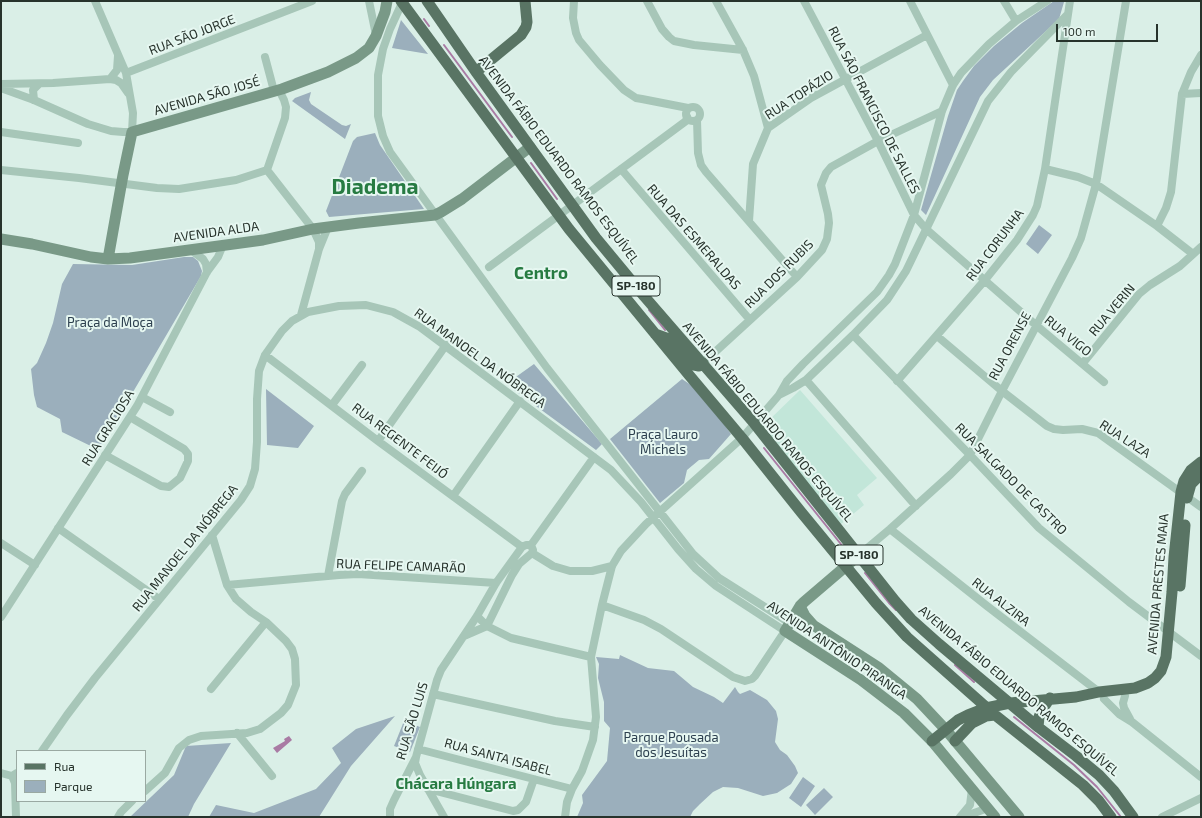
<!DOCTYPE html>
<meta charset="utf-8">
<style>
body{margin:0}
#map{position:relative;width:1202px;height:818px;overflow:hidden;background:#daefe7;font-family:"Exo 2",sans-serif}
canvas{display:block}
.frame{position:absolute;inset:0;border:2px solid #27332c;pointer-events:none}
.legend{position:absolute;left:16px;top:750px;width:130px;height:52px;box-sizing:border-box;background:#e6f7f1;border:1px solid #9aa9a2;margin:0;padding:5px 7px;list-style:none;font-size:12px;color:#27332c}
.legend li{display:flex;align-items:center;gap:8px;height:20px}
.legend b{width:20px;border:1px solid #9aa9a2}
.scale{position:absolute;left:1056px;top:24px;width:102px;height:18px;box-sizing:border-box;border:2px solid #27332c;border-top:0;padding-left:5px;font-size:12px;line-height:14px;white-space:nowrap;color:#27332c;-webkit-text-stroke:3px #e6f7f1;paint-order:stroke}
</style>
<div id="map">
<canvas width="1202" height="818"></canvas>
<div class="frame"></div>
<ul class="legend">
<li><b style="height:5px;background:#597464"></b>Rua</li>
<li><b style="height:11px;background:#9bafbc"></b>Parque</li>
</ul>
<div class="scale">100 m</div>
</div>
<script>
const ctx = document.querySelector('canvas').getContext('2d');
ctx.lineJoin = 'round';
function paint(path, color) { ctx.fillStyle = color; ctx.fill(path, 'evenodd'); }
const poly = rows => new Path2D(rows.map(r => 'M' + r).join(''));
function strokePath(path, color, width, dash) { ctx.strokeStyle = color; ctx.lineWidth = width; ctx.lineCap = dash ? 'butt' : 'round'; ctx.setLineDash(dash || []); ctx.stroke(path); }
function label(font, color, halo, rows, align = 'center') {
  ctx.font = font + ' "Exo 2",sans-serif'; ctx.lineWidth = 4; ctx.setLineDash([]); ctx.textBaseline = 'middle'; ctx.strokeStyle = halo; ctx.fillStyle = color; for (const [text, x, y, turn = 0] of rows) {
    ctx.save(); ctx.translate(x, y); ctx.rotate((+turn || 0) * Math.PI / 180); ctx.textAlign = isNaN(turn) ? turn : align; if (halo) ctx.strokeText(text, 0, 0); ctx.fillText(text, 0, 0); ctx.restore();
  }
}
const green = poly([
 [1054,1,1064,2,1059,19,993,80,980,97,926,215,921,210,948,116,957,90,963,81,974,66,994,46,1022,23],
 [401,20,428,54,392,48],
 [311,92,309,100,311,104,342,125,346,126,351,124,345,139,292,101,295,98],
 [375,133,380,145,424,209,329,217,326,211,353,141,357,137],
 [1039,225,1052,235,1038,254,1026,244],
 [184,257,193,257,198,261,202,271,201,276,99,450,62,432,60,419,37,407,34,395,31,369,37,363,46,343,53,323,62,284,73,264,132,265],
 [534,364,602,444,596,450,510,387,513,379],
 [682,379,691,385,723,423,731,434,709,459,699,460,687,470,684,483,660,503,610,439],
 [266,389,314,426,298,448,267,445],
 [620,655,648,668,674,671,693,687,714,697,723,703,735,687,738,692,740,694,750,690,767,700,776,711,778,719,775,742,780,750,787,755,795,766,798,773,791,784,777,793,763,796,738,788,723,787,713,792,700,804,693,811,690,817,577,817,583,803,582,795,607,761,610,728,604,721,604,702,598,678,599,664,596,657,619,659],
 [395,716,351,766,319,817,209,817,216,805,254,813,316,789,341,763,332,748,356,729],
 [404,721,420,727,410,752,394,746],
 [231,743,194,804,188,817,130,817,174,775,186,746],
 [803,777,815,786,801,807,789,798],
 [824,788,833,797,815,815,806,805]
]);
const plaza = poly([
 [800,390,877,478,857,495,864,505,841,524,766,431,766,423]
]);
const water = poly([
 [289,736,292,740,277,753,273,748,285,741,284,739]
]);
const stream = poly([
 [424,19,429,26],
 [444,45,512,137],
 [531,163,557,199],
 [649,310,665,330],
 [764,448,844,548],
 [865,573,889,603,896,610],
 [955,665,974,682],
 [1014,717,1074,765,1097,787,1121,817]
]);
const minor = poly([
 [369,1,376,35],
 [574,1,573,18,576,33,579,40,600,65,624,90,636,98,642,99,688,108],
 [647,1,662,29,669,37,674,41,694,45,743,50],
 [716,1,743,50,754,76,768,128],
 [804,1,878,141,914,215,926,229,1037,326,1104,382],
 [910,1,953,85],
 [1004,1,1016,21],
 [402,3,390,29,383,49,378,75,378,116,383,136,390,152,547,368,693,554,719,578,790,623],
 [265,57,274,91],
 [126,73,312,1],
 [110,79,117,70,118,56],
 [1,84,53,83,110,79,116,80,121,83,128,93],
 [1,88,34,100,88,124,111,131,123,132,132,132,133,113,126,73,95,1],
 [1182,94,1201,93],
 [34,100,33,90,39,84],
 '686 114a7 7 0 1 1 14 0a7 7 0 1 1-14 0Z',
 [697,120,698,153,701,165,706,172,797,277],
 [1,132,78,143],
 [621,169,750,320],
 [1045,169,1078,177,1096,184,1157,226,1193,254],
 [1,170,79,178,157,188,179,189,236,180,267,170],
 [267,170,313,229,319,242,319,249],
 [267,170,285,118,286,107,284,100,279,90],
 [749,221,753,164,768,128,811,98,927,35],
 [1157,226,1166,208,1171,192,1182,94,1191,72,1201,55],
 [191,250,203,259,206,264,207,272],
 [489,267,686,121,687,117],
 [301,315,319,249,328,227],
 [853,335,970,455,1039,528,1129,602,1201,656],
 [937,336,1002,391,1047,426,1054,429,1063,430,1082,429,1098,433,1201,507],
 [265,355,378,441,522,547],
 [703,363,797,277,822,250,827,239,829,223,828,214,821,185,826,173,831,167,878,141,942,111],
 [1083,363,1139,294,1150,285,1180,266,1201,247],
 [806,380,916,506],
 [897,381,985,280,1017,240,1033,215,1037,206,1045,169,1070,1],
 [779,395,787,381,803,364,877,292,889,275,895,264,914,215,942,111,953,85,961,73,989,44,1016,21,1047,1],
 [142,397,170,412],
 [332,405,362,365],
 [378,441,446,345],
 [105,455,161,486,169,487,180,478,188,461,188,454,184,449,130,417],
 [453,496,520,401],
 [58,528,159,599],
 [890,529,987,606,1099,692],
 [1,543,35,565],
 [531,545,594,457],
 [532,553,553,566,570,571,592,571,612,566],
 [859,555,890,529,951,474,970,455,1002,391,1072,258,1081,238,1096,184,1126,1],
 [328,576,342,501,345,494,362,471],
 [227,585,339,575,358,574,496,583],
 [477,616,487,626,511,638,591,657],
 [1,617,137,406,207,272,218,257,223,245],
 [211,689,266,622],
 [433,694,555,721,595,727],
 [1125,696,1123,703,1124,708,1130,719],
 [1104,699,1119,714,1132,722,1201,777],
 [237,733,272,776],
 [418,749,572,789],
 [42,751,67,715,95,678,241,500,250,486,255,469,257,442,257,399,259,371,265,355,282,331,292,321,308,312,339,306,366,305,393,312,420,327,611,470,641,502,678,549,696,569,716,586,785,631,755,676,752,679,745,681,733,677,661,629,644,620,602,605],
 [416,757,415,763,420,775,444,817],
 [1,773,12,776,17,773],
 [12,776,15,783,16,817],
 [428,789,513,811,518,810,526,802,534,779],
 [145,791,165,773,179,748,189,740,201,736,247,733,260,729,281,713,288,705,296,685,295,659,292,649,286,641,266,622,251,612,236,599,227,585,212,535],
 [118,817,121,812,132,801],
 [390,817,390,809,394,800,416,757,437,680,441,670,477,616,496,583,522,547,526,545,531,545,533,550,532,553,519,564,512,575,487,626,464,636],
 [565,817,567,802,572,789,582,771,593,740,596,717,591,657,602,605,612,566,621,551,646,524,742,438,779,395,793,388,806,380,853,335,887,300,906,271,988,101,1011,72,1067,15],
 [960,817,970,805,972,789],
 [963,817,988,808],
 [1162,817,1201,798]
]);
const secondary = poly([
 [1,239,32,244,91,257,108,259,130,258,263,240,313,229,359,223,435,215,441,212,462,199,530,147],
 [108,259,123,175,132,132,282,89,328,72,356,58,369,48,376,36,385,12,387,1],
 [859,555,804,602,800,606,785,631,861,680,904,713,932,741,995,817],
 [800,606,805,616,813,625,878,667,917,699,946,730,1019,817]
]);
const primary = poly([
 [401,1,569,229,689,375,742,438,801,512,876,603,907,637,995,715,1083,785,1099,801,1111,817],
 [427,1,476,72,596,238,644,296,754,423,895,601,911,619,939,644,1038,727,1076,756,1099,775,1114,791,1133,817],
 [476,72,521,35,526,27,527,22,525,1],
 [655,334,669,339,694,365,699,366,703,363],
 [1187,498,1191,484,1201,474],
 [1180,586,1185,525],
 [1038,727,1039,717,1042,710,1050,698],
 [932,741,958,720,968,715,986,708,1010,703,1076,697,1099,692,1135,688,1148,683,1155,678,1161,671,1166,657,1172,592,1174,557,1181,492,1184,481,1191,470,1201,462],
 [955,741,972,723,986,716,995,715]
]);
const shields = [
 [636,286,48],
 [859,555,48]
];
const shieldNames = [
 ["SP-180",636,286],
 ["SP-180",859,555]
];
const streetNames = [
 ["RUA SÃO JORGE",192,35,-21],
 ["RUA TOPÁZIO",799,95,-33],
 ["AVENIDA SÃO JOSÉ",207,96,-16],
 ["RUA SÃO FRANCISCO DE SALLES",874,110,63],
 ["AVENIDA FÁBIO EDUARDO RAMOS ESQUÍVEL",559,160,53],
 ["AVENIDA ALDA",216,232,-8],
 ["RUA DAS ESMERALDAS",694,237,49],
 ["RUA CORUNHA",995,245,-53],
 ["RUA DOS RUBIS",779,274,-45],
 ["RUA VERIN",1112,310,-50],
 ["RUA VIGO",1068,336,39],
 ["RUA ORENSE",1010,346,-62],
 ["RUA MANOEL DA NÓBREGA",480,358,36],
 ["AVENIDA FÁBIO EDUARDO RAMOS ESQUÍVEL",768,422,50],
 ["RUA GRACIOSA",108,428,-58],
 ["RUA LAZA",1125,439,33],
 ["RUA REGENTE FEIJÓ",400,441,37],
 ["RUA SALGADO DE CASTRO",1011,479,45],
 ["RUA MANOEL DA NÓBREGA",185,548,-51],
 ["RUA FELIPE CAMARÃO",401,566,2],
 ["AVENIDA PRESTES MAIA",1158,584,-85],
 ["RUA ALZIRA",1001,602,38],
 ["AVENIDA ANTÔNIO PIRANGA",837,650,34],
 ["AVENIDA FÁBIO EDUARDO RAMOS ESQUÍVEL",1019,691,40],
 ["RUA SÃO LUIS",412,721,-73],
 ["RUA SANTA ISABEL",498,757,15]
];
const parkNames = [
 ["Praça da Moça",110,323],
 ["Praça Lauro",663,435],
 ["Michels",663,450],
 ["Parque Pousada",671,738],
 ["dos Jesuítas",671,753]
];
const quarterNames = [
 ["Chácara Húngara",456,784]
];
const districtNames = [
 ["Centro",541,273]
];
const townNames = [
 ["Diadema",375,187]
];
paint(green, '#9bafbc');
paint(plaza, '#c2e6d9');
paint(water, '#a97ba4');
strokePath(stream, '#a97ba4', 2);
strokePath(minor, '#a7c6b8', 8);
strokePath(secondary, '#799987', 11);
strokePath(primary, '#597464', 11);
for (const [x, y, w] of shields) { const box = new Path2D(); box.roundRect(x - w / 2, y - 10, w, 20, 3); ctx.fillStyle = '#e6f7f1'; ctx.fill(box); strokePath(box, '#27332c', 1); }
label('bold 12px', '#27332c', null, shieldNames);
label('13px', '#27332c', '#e6f7f1', streetNames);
label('13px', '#2d404f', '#e6f7f1', parkNames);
label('bold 15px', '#277b42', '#e6f7f1', quarterNames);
label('bold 17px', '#277b42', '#e6f7f1', districtNames);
label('bold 21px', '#277b42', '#e6f7f1', townNames);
</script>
